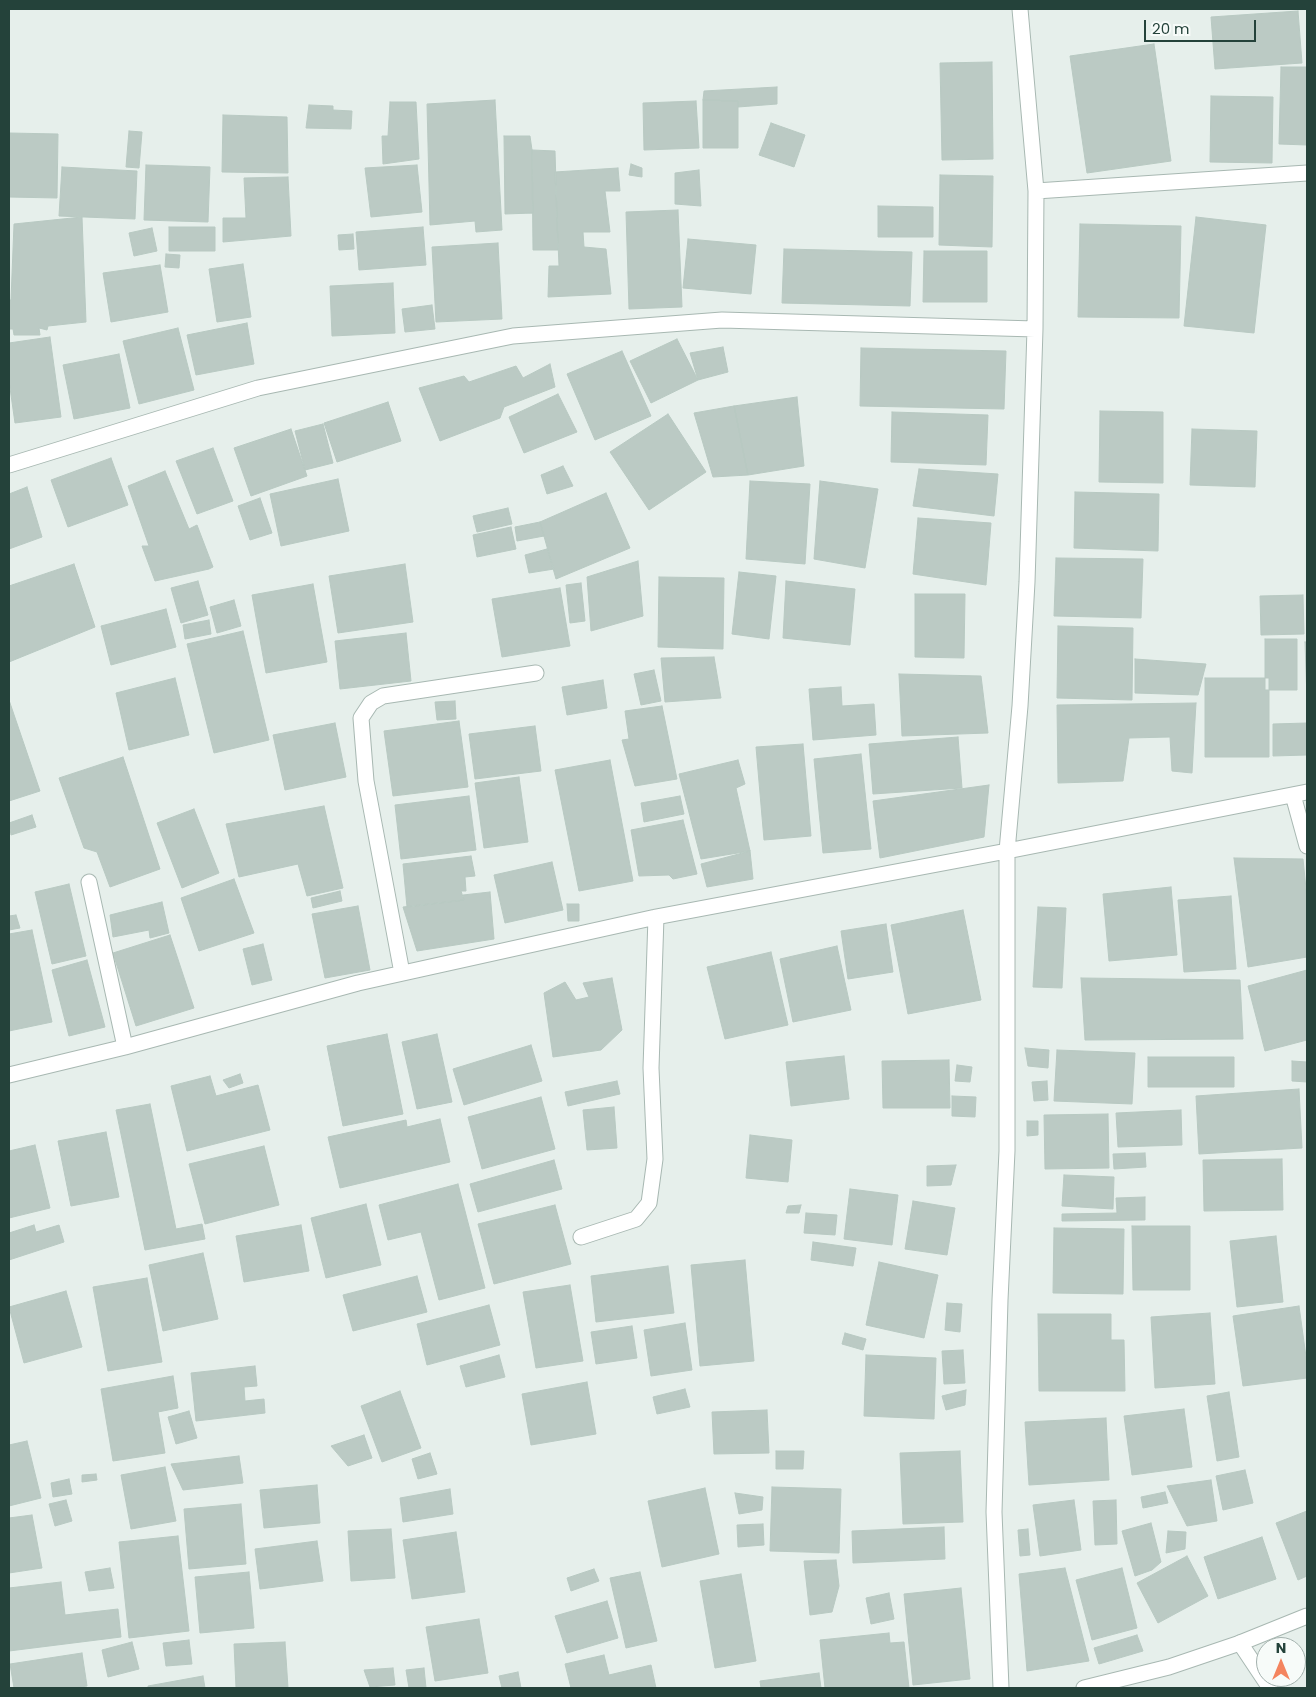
<!DOCTYPE html>
<style>
body{margin:0}
#map{position:relative;width:1316px;height:1697px;overflow:hidden;background:#e6efeb;font-family:Poppins,sans-serif}
canvas{display:block}
.frame{position:absolute;inset:0;border:10px solid #24423a;pointer-events:none}
.north{position:absolute;left:1256px;top:1637px;width:50px;height:50px;box-sizing:border-box;background:#f7fbf9;border:1px solid #a3b1ad;border-radius:50%;rotate:0deg;font-size:14px;font-weight:700;line-height:20px;text-align:center;color:#24423a}
.north::after{content:'';display:block;margin:auto;width:18px;height:22px;background:#f4845f;clip-path:polygon(50% 0,100% 100%,50% 72%,0 100%)}
.scale{position:absolute;left:1144px;top:20px;width:112px;height:22px;box-sizing:border-box;border:2px solid #24423a;border-top:0;padding-left:6px;font-size:15px;line-height:18px;white-space:nowrap;color:#24423a;-webkit-text-stroke:4px #f7fbf9;paint-order:stroke}
</style>
<div id="map">
<canvas width="1316" height="1697"></canvas>
<div class="frame"></div>
<div class="north">N</div>
<div class="scale">20 m</div>
</div>
<script>
const ctx = document.querySelector('canvas').getContext('2d');
ctx.lineJoin = 'round';
function paint(path, color) { ctx.fillStyle = color; ctx.fill(path, 'evenodd'); }
const poly = rows => new Path2D(rows.map(r => 'M' + r).join(''));
function strokePath(path, color, width, dash) { ctx.strokeStyle = color; ctx.lineWidth = width; ctx.lineCap = dash ? 'butt' : 'round'; ctx.setLineDash(dash || []); ctx.stroke(path); }
const building = poly([
 [1298,11,1302,63,1215,69,1211,17,1298,11],
 [1154,44,1171,161,1087,173,1070,56,1154,44],
 [992,62,993,159,942,160,940,63,992,62],
 [1281,67,1307,67,1307,145,1279,144,1281,67],
 [777,87,777,104,738,107,738,101,703,100,704,91,777,87],
 [1211,96,1273,97,1272,163,1210,162,1211,96],
 [495,100,502,230,476,232,475,221,430,225,427,104,495,100],
 [703,100,738,101,738,148,703,148,703,100],
 [696,101,699,148,644,150,643,103,696,101],
 [390,102,416,102,419,159,383,164,382,136,388,136,390,102],
 [309,105,333,106,333,110,352,111,351,129,306,128,309,105],
 [223,115,287,117,288,173,222,172,223,115],
 [771,123,805,135,794,167,759,155,771,123],
 [129,131,142,132,139,168,126,167,129,131],
 [9,133,58,134,57,198,9,197,9,133],
 [504,136,530,136,532,150,533,213,505,214,504,136],
 [532,150,555,151,558,250,533,250,532,150],
 [631,164,642,168,642,177,629,175,631,164],
 [146,165,210,167,208,222,144,220,146,165],
 [417,165,422,212,371,217,365,168,417,165],
 [62,167,137,171,135,219,59,216,62,167],
 [618,168,620,191,605,191,610,232,583,232,584,247,606,249,611,294,548,297,549,266,559,266,555,172,618,168],
 [699,170,701,206,675,204,675,173,699,170],
 [940,175,993,176,992,247,939,245,940,175],
 [288,177,291,236,223,242,223,218,246,218,244,178,288,177],
 [878,206,933,207,933,237,878,237,878,206],
 [678,210,682,307,629,309,626,212,678,210],
 [82,217,86,322,48,326,47,330,39,328,40,335,14,335,13,329,9,329,9,300,11,300,14,224,82,217],
 [1196,217,1266,225,1254,333,1184,326,1196,217],
 [1080,224,1181,226,1179,318,1078,317,1080,224],
 [169,227,215,227,215,251,169,251,169,227],
 [423,227,426,265,359,270,356,232,423,227],
 [152,228,157,251,134,256,129,233,152,228],
 [353,234,354,249,339,250,338,235,353,234],
 [688,239,756,245,751,294,683,288,688,239],
 [498,243,502,319,436,322,432,247,498,243],
 [784,249,912,252,910,306,782,303,784,249],
 [924,251,987,251,987,302,923,302,924,251],
 [166,254,180,255,179,268,165,267,166,254],
 [243,264,251,317,217,322,209,269,243,264],
 [160,265,168,312,111,322,103,273,160,265],
 [393,283,395,333,332,336,330,286,393,283],
 [432,305,435,329,405,332,402,309,432,305],
 [247,323,254,364,196,375,187,335,247,323],
 [178,328,194,390,139,404,123,341,178,328],
 [50,337,61,417,15,423,9,381,9,343,50,337],
 [677,339,698,380,651,403,630,361,677,339],
 [723,347,728,372,698,380,690,353,723,347],
 [861,348,1006,351,1004,409,860,406,861,348],
 [622,351,651,416,595,440,567,374,622,351],
 [119,354,130,408,74,419,63,365,119,354],
 [550,364,555,387,504,407,500,418,440,441,419,388,464,376,469,382,516,366,523,378,550,364],
 [558,394,577,432,524,453,509,417,558,394],
 [797,397,804,466,748,475,734,406,797,397],
 [388,402,401,441,337,462,324,423,388,402],
 [734,406,748,475,713,477,694,413,734,406],
 [1100,411,1163,412,1163,483,1099,482,1100,411],
 [892,412,988,415,986,465,891,462,892,412],
 [668,414,706,472,649,510,610,452,668,414],
 [323,424,333,463,305,470,295,431,323,424],
 [291,429,307,476,251,496,234,448,291,429],
 [1192,429,1257,431,1255,487,1190,485,1192,429],
 [213,448,233,501,197,514,176,461,213,448],
 [111,458,128,505,68,527,51,480,111,458],
 [563,466,573,486,547,494,541,475,563,466],
 [919,469,998,474,994,516,913,506,919,469],
 [165,471,189,529,197,525,213,567,209,569,155,581,142,546,149,546,128,486,165,471],
 [338,479,349,531,281,546,270,494,338,479],
 [750,481,810,484,805,564,746,559,750,481],
 [820,481,878,489,865,568,814,559,820,481],
 [27,487,42,537,9,549,9,494,27,487],
 [1075,492,1159,494,1158,551,1074,548,1075,492],
 [606,493,630,548,556,579,540,522,606,493],
 [260,498,272,533,250,540,238,506,260,498],
 [508,508,512,524,477,532,473,516,508,508],
 [918,518,991,523,986,585,913,574,918,518],
 [540,522,544,536,517,541,515,527,540,522],
 [511,527,516,549,477,557,473,535,511,527],
 [547,549,554,569,529,573,525,555,547,549],
 [1056,558,1143,559,1141,618,1054,616,1056,558],
 [638,561,643,616,591,631,587,577,638,561],
 [74,564,95,627,9,662,9,586,74,564],
 [405,564,413,622,338,633,329,576,405,564],
 [739,572,776,576,769,639,732,634,739,572],
 [659,577,724,578,723,649,658,647,659,577],
 [198,581,208,615,181,623,171,588,198,581],
 [786,581,855,589,850,645,783,638,786,581],
 [581,583,585,621,570,623,566,585,581,583],
 [313,584,327,662,266,673,252,595,313,584],
 [560,588,570,646,502,657,492,599,560,588],
 [915,594,965,594,964,658,915,657,915,594],
 [1303,595,1304,634,1261,635,1260,596,1303,595],
 [234,600,241,626,217,633,210,607,234,600],
 [166,609,176,647,111,665,101,626,166,609],
 [209,620,211,634,185,639,183,625,209,620],
 [1058,626,1133,628,1132,700,1057,698,1058,626],
 [243,631,269,740,214,753,187,644,243,631],
 [406,633,411,681,340,689,335,641,406,633],
 [1265,639,1297,639,1297,690,1265,690,1265,639],
 [1305,642,1307,642,1307,699,1305,642],
 [714,657,721,698,665,702,661,658,714,657],
 [1135,659,1206,664,1198,695,1135,693,1135,659],
 [654,670,661,701,641,705,634,674,654,670],
 [899,674,981,676,988,733,902,736,899,674],
 [175,678,189,735,129,750,116,693,175,678],
 [1205,678,1269,678,1269,757,1205,757,1205,678],
 [603,680,607,708,567,715,562,687,603,680],
 [841,687,842,706,874,704,876,735,813,740,809,689,841,687],
 [9,700,40,791,9,801,9,700],
 [455,701,456,719,437,720,435,702,455,701],
 [1196,703,1192,773,1172,771,1170,737,1129,738,1123,781,1058,783,1057,705,1196,703],
 [662,706,677,779,635,786,622,740,629,739,625,711,662,706],
 [459,721,468,787,393,796,384,731,459,721],
 [335,723,346,777,285,790,273,735,335,723],
 [1307,723,1307,755,1273,756,1273,724,1307,723],
 [535,726,541,771,475,779,469,734,535,726],
 [958,737,962,788,873,794,869,744,958,737],
 [803,744,811,836,764,840,756,747,803,744],
 [861,754,871,849,823,853,814,759,861,754],
 [123,757,160,869,110,887,97,852,84,848,59,778,123,757],
 [610,760,633,881,579,891,555,770,610,760],
 [738,760,745,784,736,788,750,851,701,859,679,774,738,760],
 [519,777,528,842,484,848,475,783,519,777],
 [989,785,984,837,880,858,873,801,989,785],
 [469,796,476,850,401,859,395,805,469,796],
 [680,796,684,814,644,822,641,803,680,796],
 [324,806,343,888,307,896,298,864,239,877,226,824,324,806],
 [194,809,219,873,182,888,157,823,194,809],
 [32,815,36,827,11,835,9,823,32,815],
 [683,820,697,874,673,879,669,875,639,876,631,830,683,820],
 [750,851,753,879,707,887,701,864,750,851],
 [471,856,475,876,465,877,466,891,461,891,464,900,407,907,403,864,471,856],
 [1234,858,1303,859,1307,899,1307,957,1248,967,1234,858],
 [552,862,563,910,505,923,494,875,552,862],
 [234,879,254,933,199,951,181,898,234,879],
 [69,884,86,956,52,964,35,892,69,884],
 [1171,887,1177,955,1109,961,1103,894,1171,887],
 [340,891,342,901,313,908,311,898,340,891],
 [490,892,494,939,417,951,403,907,464,900,463,895,490,892],
 [1231,896,1236,969,1184,972,1178,900,1231,896],
 [162,902,169,933,150,938,149,930,113,937,110,915,162,902],
 [567,904,579,904,579,921,568,921,567,904],
 [358,906,370,970,325,978,312,914,358,906],
 [1038,907,1066,908,1062,988,1033,987,1038,907],
 [963,910,981,1000,908,1014,891,925,963,910],
 [16,915,20,928,9,930,9,916,16,915],
 [886,924,893,972,848,979,841,931,886,924],
 [32,930,52,1022,9,1031,9,934,32,930],
 [170,935,194,1008,136,1026,113,953,170,935],
 [263,944,272,980,252,985,243,949,263,944],
 [837,946,851,1010,793,1022,780,959,837,946],
 [771,952,788,1025,725,1039,707,967,771,952],
 [87,960,105,1027,69,1036,52,970,87,960],
 [1307,970,1307,1040,1265,1051,1248,986,1307,970],
 [612,978,622,1030,601,1050,553,1057,544,993,565,982,576,1000,589,997,583,983,612,978],
 [1081,978,1240,980,1243,1039,1085,1040,1081,978],
 [387,1034,403,1114,343,1126,327,1046,387,1034],
 [437,1034,452,1102,417,1109,402,1042,437,1034],
 [531,1045,542,1081,464,1105,453,1069,531,1045],
 [1025,1048,1049,1050,1048,1068,1028,1066,1025,1048],
 [1057,1050,1135,1053,1132,1104,1054,1101,1057,1050],
 [844,1056,849,1099,791,1106,786,1062,844,1056],
 [1148,1057,1234,1057,1234,1087,1148,1087,1148,1057],
 [949,1060,950,1108,883,1108,882,1061,949,1060],
 [1292,1061,1307,1062,1307,1082,1292,1081,1292,1061],
 [957,1065,972,1067,970,1082,955,1081,957,1065],
 [240,1074,243,1083,229,1088,223,1080,240,1074],
 [210,1076,216,1096,258,1085,270,1130,187,1151,171,1086,210,1076],
 [617,1081,620,1094,568,1106,565,1092,617,1081],
 [1047,1081,1048,1100,1034,1101,1032,1082,1047,1081],
 [1299,1089,1302,1148,1199,1154,1196,1096,1299,1089],
 [952,1096,976,1097,975,1117,952,1116,952,1096],
 [541,1097,555,1149,482,1169,468,1117,541,1097],
 [150,1104,176,1229,202,1224,205,1239,145,1250,116,1110,150,1104],
 [614,1107,617,1148,587,1150,583,1110,614,1107],
 [1181,1110,1182,1145,1118,1147,1116,1113,1181,1110],
 [1108,1114,1109,1168,1045,1169,1044,1115,1108,1114],
 [440,1119,450,1162,340,1188,328,1137,406,1120,407,1127,440,1119],
 [1027,1121,1038,1121,1038,1135,1027,1136,1027,1121],
 [106,1132,119,1197,71,1206,58,1141,106,1132],
 [750,1135,792,1140,788,1182,746,1178,750,1135],
 [35,1145,50,1208,9,1218,9,1151,35,1145],
 [264,1146,279,1205,205,1224,189,1164,264,1146],
 [1145,1153,1146,1167,1114,1169,1113,1154,1145,1153],
 [1282,1159,1283,1210,1204,1211,1203,1160,1282,1159],
 [554,1160,562,1189,478,1212,470,1184,554,1160],
 [956,1165,951,1185,927,1186,927,1166,956,1165],
 [1064,1175,1114,1177,1113,1209,1062,1206,1064,1175],
 [458,1184,485,1288,439,1300,421,1232,388,1240,379,1205,458,1184],
 [850,1189,898,1195,892,1245,844,1239,850,1189],
 [1145,1197,1145,1220,1062,1221,1062,1214,1117,1213,1116,1198,1145,1197],
 [913,1201,955,1208,947,1255,905,1249,913,1201],
 [366,1204,381,1265,326,1278,311,1218,366,1204],
 [555,1205,571,1264,494,1284,478,1224,555,1205],
 [801,1205,799,1213,786,1213,788,1206,801,1205],
 [806,1213,837,1215,835,1235,804,1233,806,1213],
 [34,1225,36,1232,59,1225,64,1242,9,1260,9,1233,34,1225],
 [301,1225,309,1271,244,1282,236,1236,301,1225],
 [1132,1226,1190,1226,1190,1290,1133,1290,1132,1226],
 [1054,1228,1124,1229,1123,1294,1053,1293,1054,1228],
 [1276,1236,1283,1302,1237,1307,1230,1241,1276,1236],
 [813,1242,856,1248,853,1266,811,1260,813,1242],
 [203,1253,218,1319,163,1331,149,1265,203,1253],
 [745,1260,754,1361,700,1366,691,1265,745,1260],
 [879,1262,938,1275,924,1338,866,1325,879,1262],
 [668,1266,674,1313,596,1322,591,1276,668,1266],
 [417,1276,427,1312,353,1331,343,1295,417,1276],
 [147,1278,162,1362,108,1371,93,1287,147,1278],
 [570,1285,583,1361,536,1368,523,1292,570,1285],
 [66,1291,82,1347,24,1363,9,1307,66,1291],
 [947,1303,962,1304,960,1332,945,1330,947,1303],
 [489,1305,500,1345,427,1365,417,1324,489,1305],
 [1299,1306,1307,1364,1307,1378,1243,1386,1233,1316,1299,1306],
 [1210,1313,1215,1384,1155,1388,1151,1317,1210,1313],
 [1038,1314,1111,1314,1111,1340,1124,1340,1125,1391,1039,1391,1038,1314],
 [685,1323,692,1370,651,1376,644,1330,685,1323],
 [632,1326,637,1358,596,1364,591,1332,632,1326],
 [845,1333,866,1339,863,1350,842,1344,845,1333],
 [963,1350,965,1383,944,1384,942,1351,963,1350],
 [499,1355,505,1377,466,1387,460,1366,499,1355],
 [866,1355,936,1358,934,1419,864,1416,866,1355],
 [255,1366,257,1386,244,1387,245,1401,264,1399,265,1413,196,1421,191,1373,255,1366],
 [173,1376,178,1408,158,1412,165,1453,113,1461,101,1389,173,1376],
 [587,1382,596,1434,531,1445,522,1394,587,1382],
 [685,1389,690,1407,657,1414,653,1397,685,1389],
 [966,1390,965,1405,946,1410,942,1396,966,1390],
 [400,1391,421,1448,382,1462,361,1406,400,1391],
 [1229,1392,1239,1457,1217,1461,1207,1396,1229,1392],
 [1184,1409,1192,1467,1132,1475,1124,1416,1184,1409],
 [767,1410,769,1453,714,1454,712,1412,767,1410],
 [189,1411,197,1438,176,1444,168,1417,189,1411],
 [1106,1418,1109,1480,1029,1485,1025,1422,1106,1418],
 [364,1435,372,1458,348,1466,331,1446,364,1435],
 [27,1441,41,1498,9,1506,9,1445,27,1441],
 [776,1451,804,1451,803,1469,776,1469,776,1451],
 [960,1451,963,1522,903,1524,900,1453,960,1451],
 [430,1453,437,1474,418,1479,412,1459,430,1453],
 [239,1456,243,1483,183,1490,171,1464,239,1456],
 [165,1467,176,1521,131,1529,121,1475,165,1467],
 [1245,1470,1253,1503,1223,1510,1216,1476,1245,1470],
 [96,1474,97,1480,82,1482,82,1475,96,1474],
 [69,1479,72,1494,53,1497,51,1483,69,1479],
 [1211,1480,1217,1521,1187,1526,1167,1486,1211,1480],
 [317,1485,320,1523,264,1528,260,1490,317,1485],
 [772,1487,841,1489,839,1553,770,1551,772,1487],
 [705,1488,719,1554,662,1567,648,1501,705,1488],
 [450,1489,453,1514,403,1522,400,1498,450,1489],
 [1165,1492,1168,1503,1143,1508,1141,1497,1165,1492],
 [735,1493,763,1497,762,1510,739,1514,735,1493],
 [66,1500,72,1521,55,1526,49,1504,66,1500],
 [1074,1500,1081,1550,1040,1556,1033,1505,1074,1500],
 [1116,1500,1117,1544,1095,1545,1093,1501,1116,1500],
 [241,1504,246,1564,189,1569,184,1509,241,1504],
 [1307,1511,1307,1576,1298,1580,1276,1523,1307,1511],
 [32,1515,42,1568,9,1573,9,1518,32,1515],
 [1151,1523,1161,1562,1152,1570,1135,1576,1122,1531,1151,1523],
 [763,1524,764,1545,738,1547,737,1525,763,1524],
 [944,1527,945,1559,853,1563,852,1531,944,1527],
 [391,1529,395,1578,351,1581,348,1531,391,1529],
 [1028,1529,1030,1555,1020,1556,1018,1530,1028,1529],
 [1168,1531,1186,1532,1185,1549,1166,1553,1168,1531],
 [456,1532,465,1592,412,1599,403,1540,456,1532],
 [178,1536,189,1631,129,1638,119,1542,178,1536],
 [1262,1537,1276,1579,1218,1599,1204,1557,1262,1537],
 [317,1541,323,1581,260,1589,255,1549,317,1541],
 [1187,1556,1208,1596,1158,1623,1137,1583,1187,1556],
 [836,1560,839,1586,832,1612,810,1615,804,1561,836,1560],
 [110,1568,114,1588,89,1591,85,1572,110,1568],
 [1065,1568,1089,1661,1027,1671,1019,1574,1065,1568],
 [1122,1568,1137,1628,1092,1640,1076,1580,1122,1568],
 [594,1569,599,1581,571,1591,567,1578,594,1569],
 [249,1572,254,1628,200,1633,195,1577,249,1572],
 [640,1572,657,1641,626,1648,610,1578,640,1572],
 [741,1574,756,1661,715,1668,700,1581,741,1574],
 [61,1582,65,1615,118,1609,121,1637,9,1651,9,1588,61,1582],
 [961,1588,970,1679,913,1685,904,1594,961,1588],
 [889,1593,894,1619,871,1624,866,1598,889,1593],
 [607,1601,618,1638,567,1653,555,1616,607,1601],
 [479,1619,488,1673,435,1681,426,1627,479,1619],
 [889,1633,890,1643,904,1642,909,1688,825,1688,820,1640,889,1633],
 [1137,1635,1143,1651,1099,1664,1094,1648,1137,1635],
 [189,1640,192,1664,166,1666,163,1643,189,1640],
 [132,1642,139,1669,108,1677,102,1650,132,1642],
 [285,1642,288,1688,236,1688,234,1644,285,1642],
 [82,1653,87,1686,75,1688,14,1688,10,1664,82,1653],
 [604,1655,609,1675,651,1665,656,1688,571,1688,565,1664,604,1655],
 [393,1668,395,1685,370,1687,364,1670,393,1668],
 [424,1668,426,1688,409,1688,406,1670,424,1668],
 [518,1672,521,1688,502,1688,499,1676,518,1672],
 [819,1673,821,1688,761,1688,760,1681,819,1673],
 [203,1676,205,1688,148,1688,148,1686,203,1676]
]);
const minor = poly([
 [1036,191,1307,173],
 [9,465,258,388,513,336,722,320,1035,329],
 [1293,795,1307,846],
 [89,882,125,1047],
 [402,973,366,781,361,718,371,703,383,696,536,673],
 [9,1075,125,1047,358,983,656,917,1007,851,1307,792],
 [581,1237,636,1219,649,1203,655,1159,651,1068,656,917],
 [1240,1643,1270,1688],
 [1001,1688,994,1512,1000,1300,1007,1151,1007,851,1020,706,1027,582,1035,329,1036,191,1020,9]
]);
const tertiary = poly([
 [1084,1688,1169,1667,1240,1643,1307,1616]
]);
paint(building, '#bbcac4');
strokePath(building, '#b8c9c2', 1);
strokePath(minor, '#a8b8b2', 17);
strokePath(tertiary, '#a8b8b2', 17);
strokePath(minor, '#fff', 15);
strokePath(tertiary, '#fff', 15);
</script>
